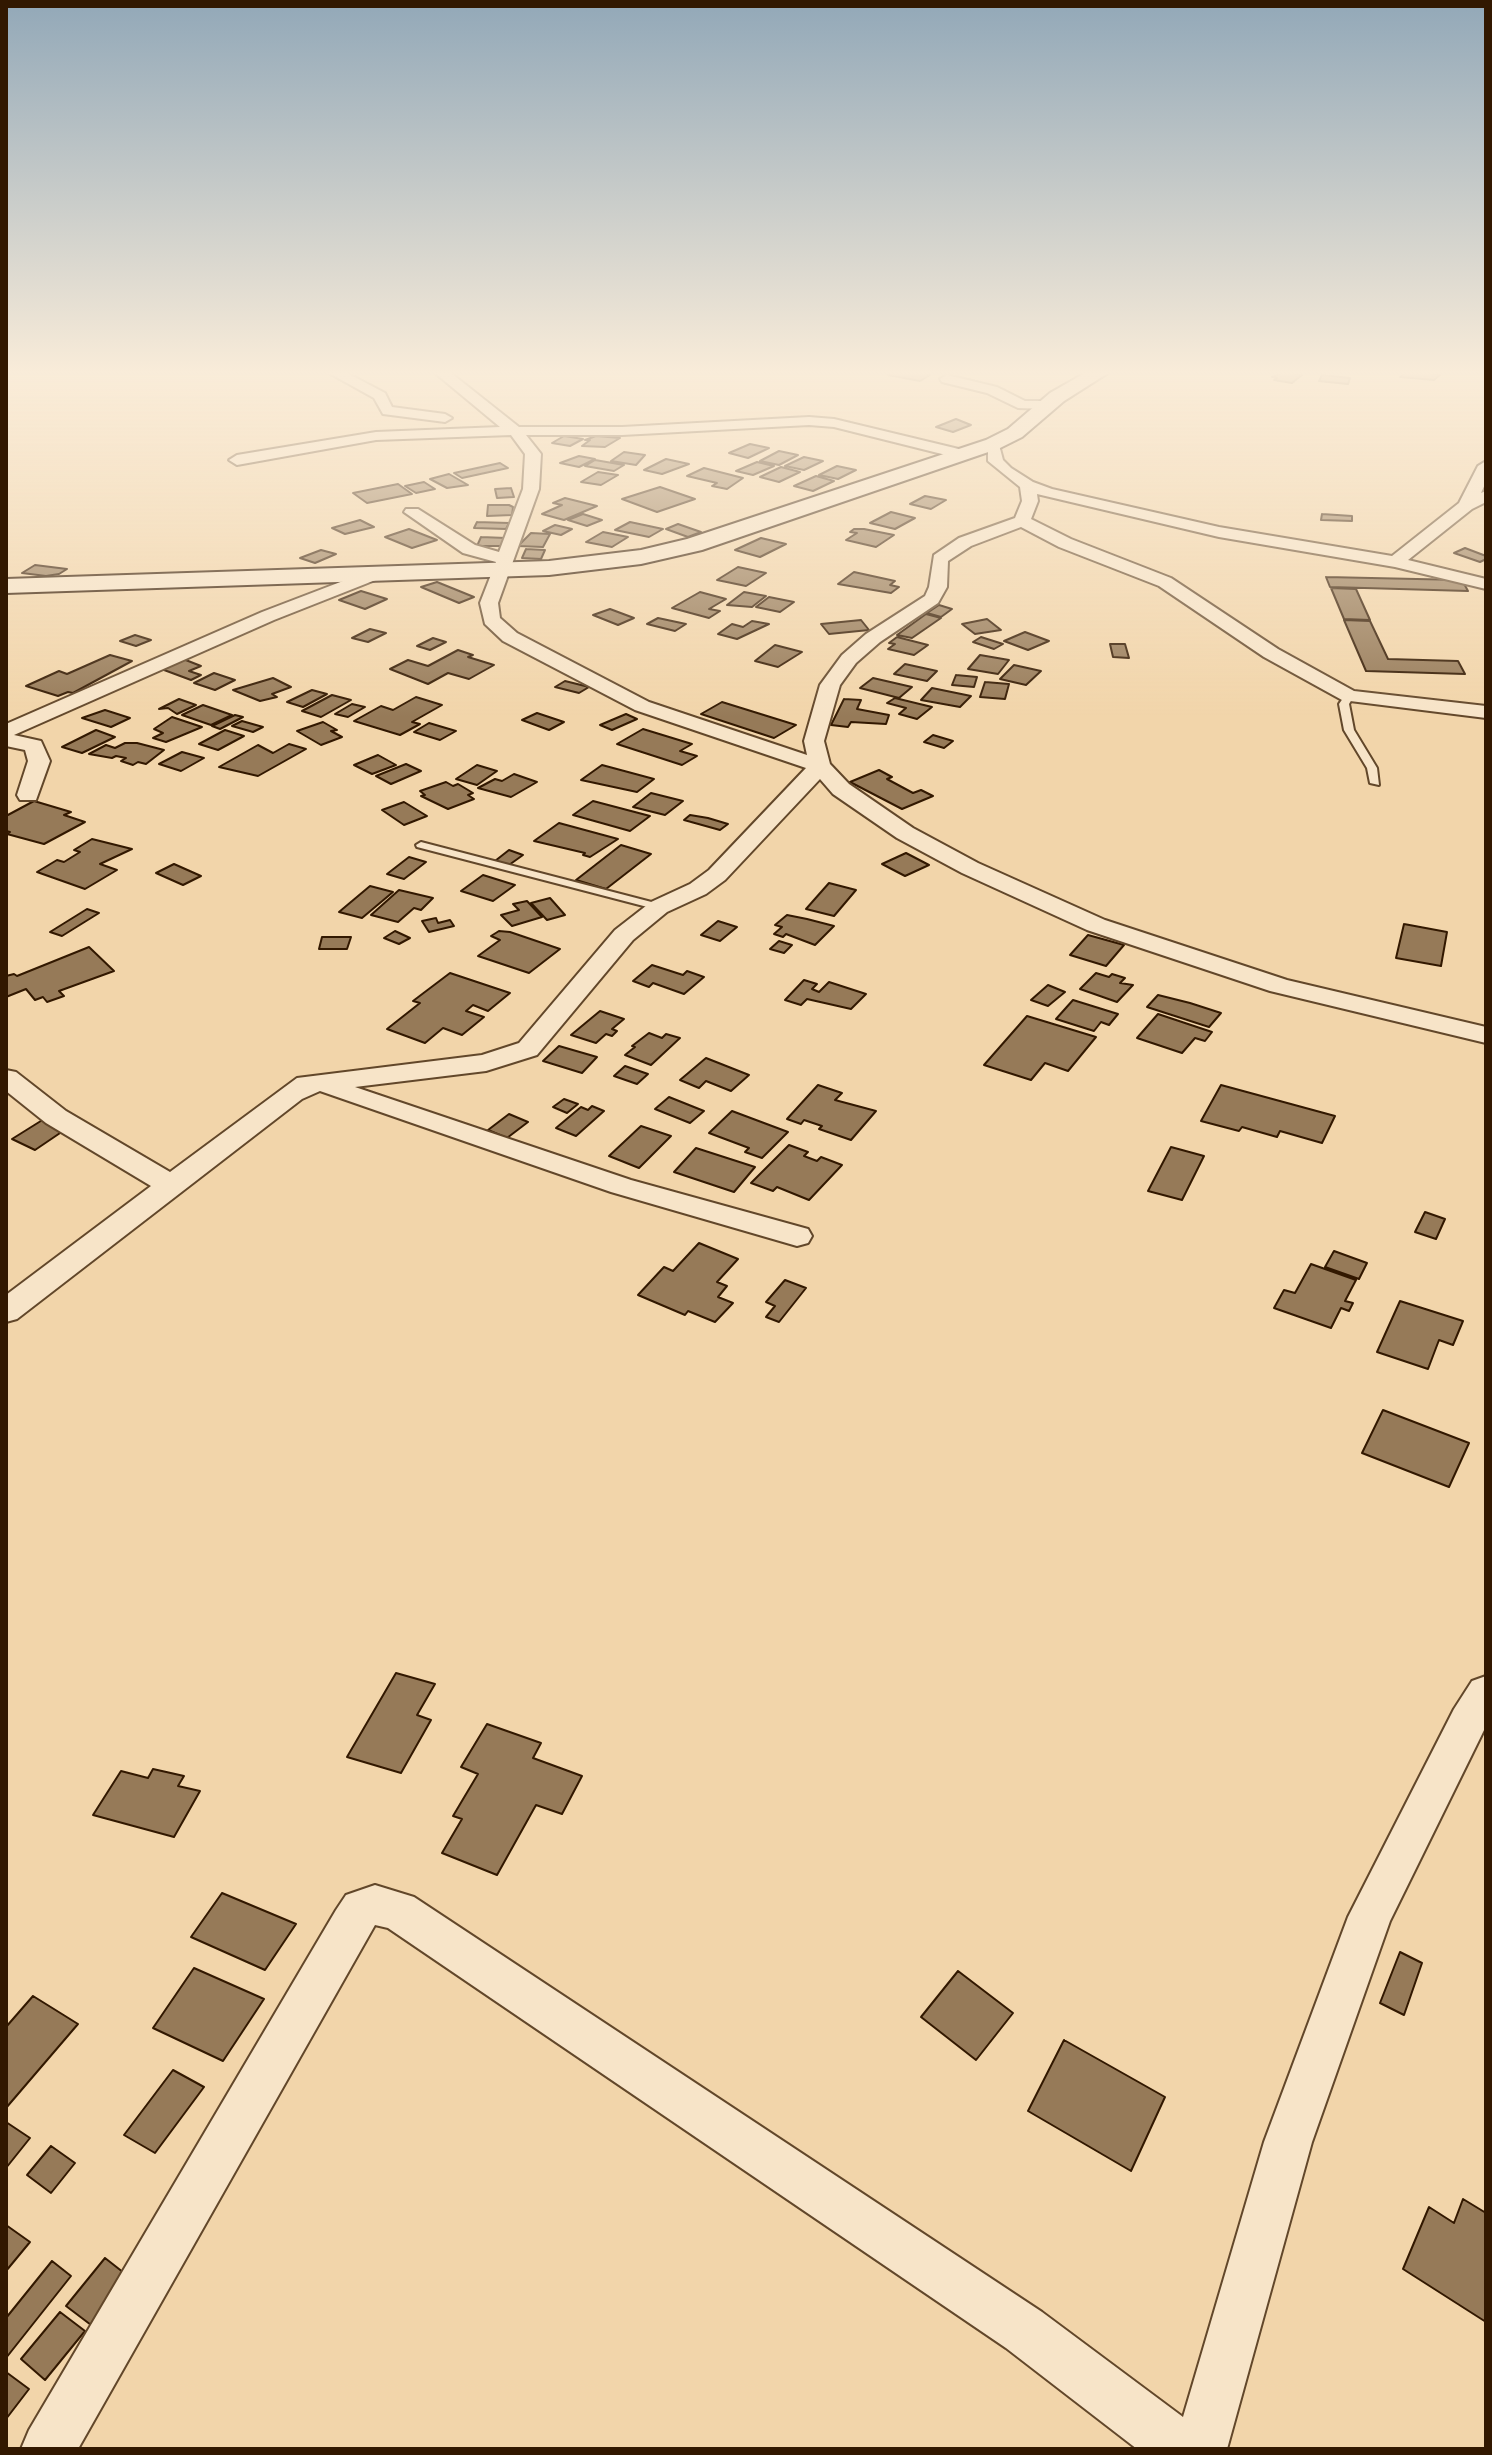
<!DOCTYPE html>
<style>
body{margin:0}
#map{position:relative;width:1492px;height:2455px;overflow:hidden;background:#f2d5aa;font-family:"Old Standard TT",serif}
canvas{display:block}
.frame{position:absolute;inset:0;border:8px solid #321800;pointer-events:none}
</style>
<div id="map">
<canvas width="1492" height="2455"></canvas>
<div class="frame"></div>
</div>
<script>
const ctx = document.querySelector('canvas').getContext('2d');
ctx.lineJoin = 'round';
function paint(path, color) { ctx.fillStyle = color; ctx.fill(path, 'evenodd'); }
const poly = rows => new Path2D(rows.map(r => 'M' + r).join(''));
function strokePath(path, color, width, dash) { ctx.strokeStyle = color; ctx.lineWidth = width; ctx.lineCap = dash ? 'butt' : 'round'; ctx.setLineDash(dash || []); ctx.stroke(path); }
const building = poly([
 [892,373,924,373,930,375,920,381,888,375,892,373],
 [1283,373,1289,373,1302,375,1292,383,1274,380,1277,378,1272,377,1283,373],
 [1405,373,1427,373,1440,375,1434,380,1400,377,1405,373],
 [1322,375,1350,378,1348,384,1319,381,1322,375],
 [956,419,971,425,953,432,936,427,956,419],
 [564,436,583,439,570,446,552,443,564,436],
 [596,436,620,438,605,447,582,446,590,440,585,440,596,436],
 [750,444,769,448,748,458,729,453,750,444],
 [779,451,798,455,779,465,760,461,779,451],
 [624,452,645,455,636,465,611,461,624,452],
 [579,456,595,459,579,467,560,463,579,456],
 [804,457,823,461,804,470,785,466,804,457],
 [666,459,689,464,662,474,644,470,666,459],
 [595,460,624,465,614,471,585,466,595,460],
 [757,462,774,466,753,475,736,471,757,462],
 [500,463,508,468,462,478,454,473,500,463],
 [837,466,856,470,838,479,819,475,837,466],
 [781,467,800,472,779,482,760,477,781,467],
 [704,468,743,478,727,489,712,486,717,483,687,476,704,468],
 [598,472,618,475,601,485,581,482,598,472],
 [449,474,468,485,447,488,430,479,449,474],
 [816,476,834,481,813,491,794,486,816,476],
 [424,482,435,489,416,493,405,486,424,482],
 [398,484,412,494,367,503,353,493,398,484],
 [660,487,695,499,657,512,622,499,660,487],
 [511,488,514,497,497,498,495,489,511,488],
 [925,496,946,500,931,509,910,504,925,496],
 [565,498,597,506,564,520,542,514,562,505,553,503,565,498],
 [488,505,509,505,513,507,512,515,487,516,488,505],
 [891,512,915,518,895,529,870,523,891,512],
 [583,514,602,520,587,526,568,520,583,514],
 [1322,514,1352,516,1352,521,1321,520,1322,514],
 [360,520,374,527,345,534,332,528,360,520],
 [477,522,509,523,506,529,474,528,477,522],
 [630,522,663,529,649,537,615,530,630,522],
 [678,524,701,532,688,537,666,529,678,524],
 [555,525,572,529,561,535,543,531,555,525],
 [409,529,437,540,412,548,385,537,409,529],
 [854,529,864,529,894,535,876,547,846,540,857,533,850,532,854,529],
 [603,532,628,537,612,547,586,542,603,532],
 [531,533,550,534,543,547,518,546,531,533],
 [481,537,506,538,502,546,477,546,481,537],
 [761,538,786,544,760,557,735,550,761,538],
 [1465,548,1486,556,1486,559,1480,562,1454,553,1465,548],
 [526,549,545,550,541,559,522,558,526,549],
 [321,550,336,554,315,563,300,558,321,550],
 [35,565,67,569,59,574,46,576,22,573,35,565],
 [738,567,766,573,746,586,717,580,738,567],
 [854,572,895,581,890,585,899,587,891,593,838,584,854,572],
 [1326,577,1462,580,1468,591,1330,587,1326,577],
 [437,582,474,597,459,603,421,587,437,582],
 [1331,588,1356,589,1370,620,1344,619,1331,588],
 [361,591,387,599,365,609,339,600,361,591],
 [700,592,726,599,709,609,720,611,709,618,672,608,700,592],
 [744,592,766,596,752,607,727,605,744,592],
 [769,597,794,602,780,612,756,607,769,597],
 [939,605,952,609,941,617,927,613,939,605],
 [610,609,634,618,618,625,593,615,610,609],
 [926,614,941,618,912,638,897,635,926,614],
 [658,618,686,624,675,631,647,624,658,618],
 [987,619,1001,630,975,634,962,624,987,619],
 [861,620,869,630,829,634,821,624,861,620],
 [1344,620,1370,621,1388,659,1458,661,1465,674,1366,671,1344,620],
 [752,621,769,624,737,639,718,634,732,624,743,627,752,621],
 [370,629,386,633,368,642,352,638,370,629],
 [1025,632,1049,641,1028,650,1004,641,1025,632],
 [135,635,151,640,136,646,120,641,135,635],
 [897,637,928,645,914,655,888,649,895,644,889,643,897,637],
 [981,637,1003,644,994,649,973,642,981,637],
 [433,638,446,642,430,650,417,646,433,638],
 [1110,644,1125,644,1129,658,1113,657,1110,644],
 [775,645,802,652,778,667,755,661,775,645],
 [458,650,473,655,468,657,494,665,469,679,448,673,428,684,390,669,408,660,428,666,458,650],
 [110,655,132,661,73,693,68,692,58,696,26,686,59,671,67,674,110,655],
 [980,655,1009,660,998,674,968,669,980,655],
 [178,657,201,666,189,671,201,675,191,680,156,667,178,657],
 [905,664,937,671,927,681,894,674,905,664],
 [1014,665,1041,671,1026,685,1000,679,1014,665],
 [214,673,235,680,215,690,194,683,214,673],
 [956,675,977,677,974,687,952,685,956,675],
 [273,678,291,687,272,694,277,697,260,701,233,690,273,678],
 [873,678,912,687,899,698,860,688,873,678],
 [565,681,589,687,579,693,555,687,565,681],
 [985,682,1009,684,1005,699,980,697,985,682],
 [932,688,971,696,960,707,921,700,932,688],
 [312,690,327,694,303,707,287,702,312,690],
 [332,695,351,700,321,717,302,711,332,695],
 [416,697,442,705,412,722,420,724,400,735,354,721,381,706,393,710,416,697],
 [895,698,932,707,917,719,899,714,906,708,887,703,895,698],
 [179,699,196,705,177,714,168,708,159,709,179,699],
 [844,699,861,700,857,709,889,715,886,724,851,722,848,727,831,725,844,699],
 [722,702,796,725,774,738,701,714,722,702],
 [352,704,365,707,348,717,335,714,352,704],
 [203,705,232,715,211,725,182,715,203,705],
 [105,710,130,718,111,727,82,718,105,710],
 [537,713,564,722,549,730,522,720,537,713],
 [626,714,637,719,612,730,600,725,626,714],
 [235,715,243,717,220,729,212,726,235,715],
 [172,717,202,727,166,742,153,738,163,733,154,729,172,717],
 [242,721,263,727,253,732,232,726,242,721],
 [323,722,337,730,331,731,342,737,321,745,297,731,323,722],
 [429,723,456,731,440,740,414,732,429,723],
 [643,729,692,744,680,751,697,756,682,765,617,744,643,729],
 [96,730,115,737,82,753,62,747,96,730],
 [225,730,244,736,218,750,199,744,225,730],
 [933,735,953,741,944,748,924,742,933,735],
 [125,743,137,743,164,750,146,764,138,762,133,765,121,761,126,758,116,756,112,758,89,754,106,745,115,748,125,743],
 [289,744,306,749,258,776,219,767,258,745,273,753,289,744],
 [182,752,204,758,181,771,159,764,182,752],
 [378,755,396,765,372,774,354,765,378,755],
 [406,764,421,771,391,784,376,776,406,764],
 [477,765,497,771,477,785,456,779,477,765],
 [602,765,654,779,637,792,581,780,602,765],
 [879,770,892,777,887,779,913,793,921,790,933,796,902,809,850,782,879,770],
 [514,774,537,782,511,797,478,788,495,779,502,781,514,774],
 [446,782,453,786,458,784,473,793,468,795,474,799,448,809,421,796,425,795,420,791,446,782],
 [651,793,683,801,665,815,633,807,651,793],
 [34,801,71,812,64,815,85,822,44,844,7,834,10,832,6,831,6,816,34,801],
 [593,801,650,816,630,831,573,815,593,801],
 [404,802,427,816,404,825,382,810,404,802],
 [690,815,708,818,728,824,720,830,684,820,690,815],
 [559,823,618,839,590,857,583,855,585,853,534,841,559,823],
 [92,839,132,849,100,864,117,870,85,889,37,872,57,860,64,862,80,852,74,850,92,839],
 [621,845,651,854,606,889,576,880,621,845],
 [509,850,523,855,509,865,495,861,509,850],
 [906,853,929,865,905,876,882,864,906,853],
 [409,857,426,862,404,879,387,874,409,857],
 [174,864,201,876,183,885,156,873,174,864],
 [483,875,515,885,493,901,461,891,483,875],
 [829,883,856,890,834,916,806,909,829,883],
 [370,886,393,892,362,918,339,912,370,886],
 [399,890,433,898,421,910,414,908,398,922,371,915,399,890],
 [550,898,565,915,547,920,531,903,550,898],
 [527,901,542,917,512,926,501,915,519,910,513,904,527,901],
 [87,909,99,913,62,936,50,932,87,909],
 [787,915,807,919,834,926,815,945,786,934,783,937,774,934,782,927,775,925,787,915],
 [436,918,438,923,450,920,454,926,429,932,422,921,436,918],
 [718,921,737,927,720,941,701,935,718,921],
 [1404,924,1447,932,1441,966,1396,958,1404,924],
 [395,931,410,938,399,944,384,938,395,931],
 [499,931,510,932,560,949,529,973,478,956,500,940,491,936,499,931],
 [1088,935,1124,945,1106,966,1070,955,1088,935],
 [322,937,351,937,347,949,319,949,322,937],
 [779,941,792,945,784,953,770,949,779,941],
 [89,947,114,971,59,991,64,996,47,1002,43,997,35,1000,26,989,6,997,6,976,14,974,17,976,89,947],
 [652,965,683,975,687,971,704,977,684,994,653,983,649,987,633,981,652,965],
 [450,973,510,993,488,1011,473,1005,466,1011,484,1017,462,1035,443,1028,425,1043,387,1029,420,1003,413,1001,450,973],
 [1096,973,1109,977,1112,974,1125,978,1120,983,1133,985,1117,1002,1080,989,1096,973],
 [804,980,817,984,812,989,819,992,829,982,866,994,851,1009,807,999,801,1005,785,1000,804,980],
 [1048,985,1065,992,1048,1006,1031,1000,1048,985],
 [1158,995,1190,1003,1221,1013,1209,1027,1147,1007,1158,995],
 [1073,1000,1118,1014,1109,1025,1101,1022,1094,1031,1056,1019,1073,1000],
 [600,1011,624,1019,612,1029,617,1031,612,1036,606,1034,596,1043,571,1035,600,1011],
 [1158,1014,1212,1032,1205,1041,1195,1038,1182,1053,1137,1038,1158,1014],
 [1027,1016,1096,1037,1068,1071,1045,1063,1031,1080,984,1065,1027,1016],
 [649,1033,662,1038,666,1034,680,1038,651,1065,625,1055,635,1047,632,1046,649,1033],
 [559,1046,597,1057,582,1073,543,1061,559,1046],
 [706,1058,749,1075,731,1091,706,1081,699,1088,680,1080,706,1058],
 [625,1066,648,1074,637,1084,614,1076,625,1066],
 [818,1085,842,1093,835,1100,876,1111,851,1140,819,1129,822,1126,804,1120,801,1124,787,1119,818,1085],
 [1221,1085,1335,1116,1322,1143,1280,1131,1277,1137,1242,1127,1239,1131,1201,1121,1221,1085],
 [669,1097,704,1111,690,1123,655,1109,669,1097],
 [564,1099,578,1104,567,1113,553,1107,564,1099],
 [592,1106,604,1111,576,1136,556,1128,581,1107,588,1110,592,1106],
 [732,1111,788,1132,762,1158,745,1152,749,1148,709,1133,732,1111],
 [509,1114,528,1122,507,1138,488,1130,509,1114],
 [44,1119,66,1129,35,1150,12,1139,44,1119],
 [641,1126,671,1136,639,1168,609,1156,641,1126],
 [789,1145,808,1152,804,1156,817,1161,821,1157,842,1165,809,1200,777,1187,773,1191,751,1183,789,1145],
 [1171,1147,1204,1156,1182,1200,1148,1191,1171,1147],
 [696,1148,755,1167,734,1192,674,1172,696,1148],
 [1425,1212,1445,1219,1436,1239,1415,1232,1425,1212],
 [699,1243,738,1259,717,1282,727,1286,718,1297,733,1303,715,1322,688,1311,685,1315,638,1295,664,1267,673,1271,699,1243],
 [1334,1251,1367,1263,1359,1279,1325,1267,1334,1251],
 [1311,1264,1356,1280,1345,1301,1353,1303,1349,1311,1341,1308,1331,1328,1274,1308,1284,1290,1295,1293,1311,1264],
 [785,1280,806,1288,779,1322,766,1317,775,1306,766,1302,785,1280],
 [1400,1301,1463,1321,1453,1345,1439,1340,1428,1369,1377,1352,1400,1301],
 [1383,1410,1469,1443,1449,1487,1362,1453,1383,1410],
 [396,1673,435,1684,417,1715,431,1720,401,1773,347,1757,396,1673],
 [487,1724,541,1743,533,1758,582,1776,562,1814,536,1805,497,1875,442,1853,462,1819,453,1816,478,1774,461,1767,487,1724],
 [153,1769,184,1776,178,1786,200,1791,174,1837,93,1815,121,1771,148,1778,153,1769],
 [222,1893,296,1924,265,1970,191,1937,222,1893],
 [1400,1952,1422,1963,1404,2015,1380,2003,1400,1952],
 [194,1968,264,1999,223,2061,153,2028,194,1968],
 [958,1971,1013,2013,976,2060,921,2017,958,1971],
 [33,1996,78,2024,6,2108,6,2027,33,1996],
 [1064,2040,1165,2097,1131,2171,1028,2111,1064,2040],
 [173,2070,204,2087,155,2153,124,2135,173,2070],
 [6,2122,30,2138,6,2168,6,2122],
 [51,2146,75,2163,51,2193,27,2175,51,2146],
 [1463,2199,1486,2213,1486,2322,1403,2269,1429,2207,1454,2223,1463,2199],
 [6,2225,30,2242,6,2271,6,2225],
 [105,2258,133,2280,95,2328,66,2306,105,2258],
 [52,2261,71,2276,6,2358,6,2318,52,2261],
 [60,2312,85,2331,45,2380,21,2359,60,2312],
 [6,2372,29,2389,6,2419,6,2372]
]);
const lane = poly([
 [1349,693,1354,696,1349,704,1354,730,1377,768,1379,785,1370,783,1367,768,1344,730,1339,704,1346,694,1349,693],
 [421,842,663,905,665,907,659,910,417,847,416,845,421,842]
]);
const street = poly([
 [329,373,347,373,385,393,392,407,445,414,452,418,445,422,383,414,374,398,329,373],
 [435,373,451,373,519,427,622,427,809,417,834,419,967,451,967,457,962,459,834,427,809,425,622,435,526,435,541,454,539,489,498,603,500,618,517,633,649,702,807,755,804,741,820,685,842,655,866,634,925,596,929,587,934,555,959,538,1015,518,1022,501,1020,487,988,461,988,441,998,441,1003,460,1011,468,1033,482,1052,489,1219,527,1392,556,1459,503,1478,466,1486,461,1486,482,1481,493,1486,491,1486,502,1472,509,1408,560,1486,579,1486,589,1395,567,1219,537,1037,494,1038,501,1031,519,1071,539,1171,578,1278,649,1354,691,1486,706,1486,718,1342,700,1264,657,1159,586,1059,547,1021,527,971,546,948,561,947,587,938,603,880,642,856,663,840,685,824,741,830,764,849,784,913,828,978,863,1105,920,1287,980,1486,1027,1486,1043,1270,991,1087,930,962,873,897,838,833,794,820,779,725,880,706,894,667,912,633,940,537,1055,486,1071,355,1087,631,1180,808,1229,812,1236,808,1243,797,1246,611,1192,320,1091,302,1099,17,1319,6,1322,6,1295,151,1186,46,1123,6,1091,6,1070,16,1072,66,1111,170,1172,297,1078,482,1055,519,1043,615,930,651,902,690,884,709,870,806,768,635,710,503,641,485,624,480,603,496,562,463,553,404,512,406,509,418,509,475,545,499,552,523,489,525,454,511,435,376,440,237,465,229,460,237,455,376,432,500,427,435,373],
 [947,375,997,387,1025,401,1048,401,1055,405,1048,409,1018,408,987,393,942,382,940,379,947,375],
 [377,568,386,573,383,577,274,620,14,735,41,741,50,761,36,800,20,800,17,795,28,761,25,750,6,746,6,724,262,612,377,568],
 [1486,1676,1486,1726,1390,1921,1312,2142,1227,2449,1137,2449,1006,2348,388,1928,375,1925,78,2449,21,2449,29,2430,336,1910,346,1895,375,1885,414,1897,1042,2312,1183,2417,1264,2142,1348,1917,1454,1709,1472,1681,1486,1676]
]);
const secondary = poly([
 [1085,373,1108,373,1064,401,1022,437,1000,448,702,550,641,564,549,575,6,593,6,579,549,561,641,550,687,539,986,440,1008,429,1050,393,1085,373]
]);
paint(building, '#967a58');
strokePath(building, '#321800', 2);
strokePath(lane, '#62472a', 4);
strokePath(street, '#62472a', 4);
strokePath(secondary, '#321800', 4);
paint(lane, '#f7e4c8');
paint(street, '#f7e4c8');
paint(secondary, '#f7e4c8');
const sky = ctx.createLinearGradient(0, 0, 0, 717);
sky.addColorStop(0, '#92a8b8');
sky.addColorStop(0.52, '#f9ecd9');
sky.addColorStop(1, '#f9ecd900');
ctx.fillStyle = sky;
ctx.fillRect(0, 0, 1492, 717);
</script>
